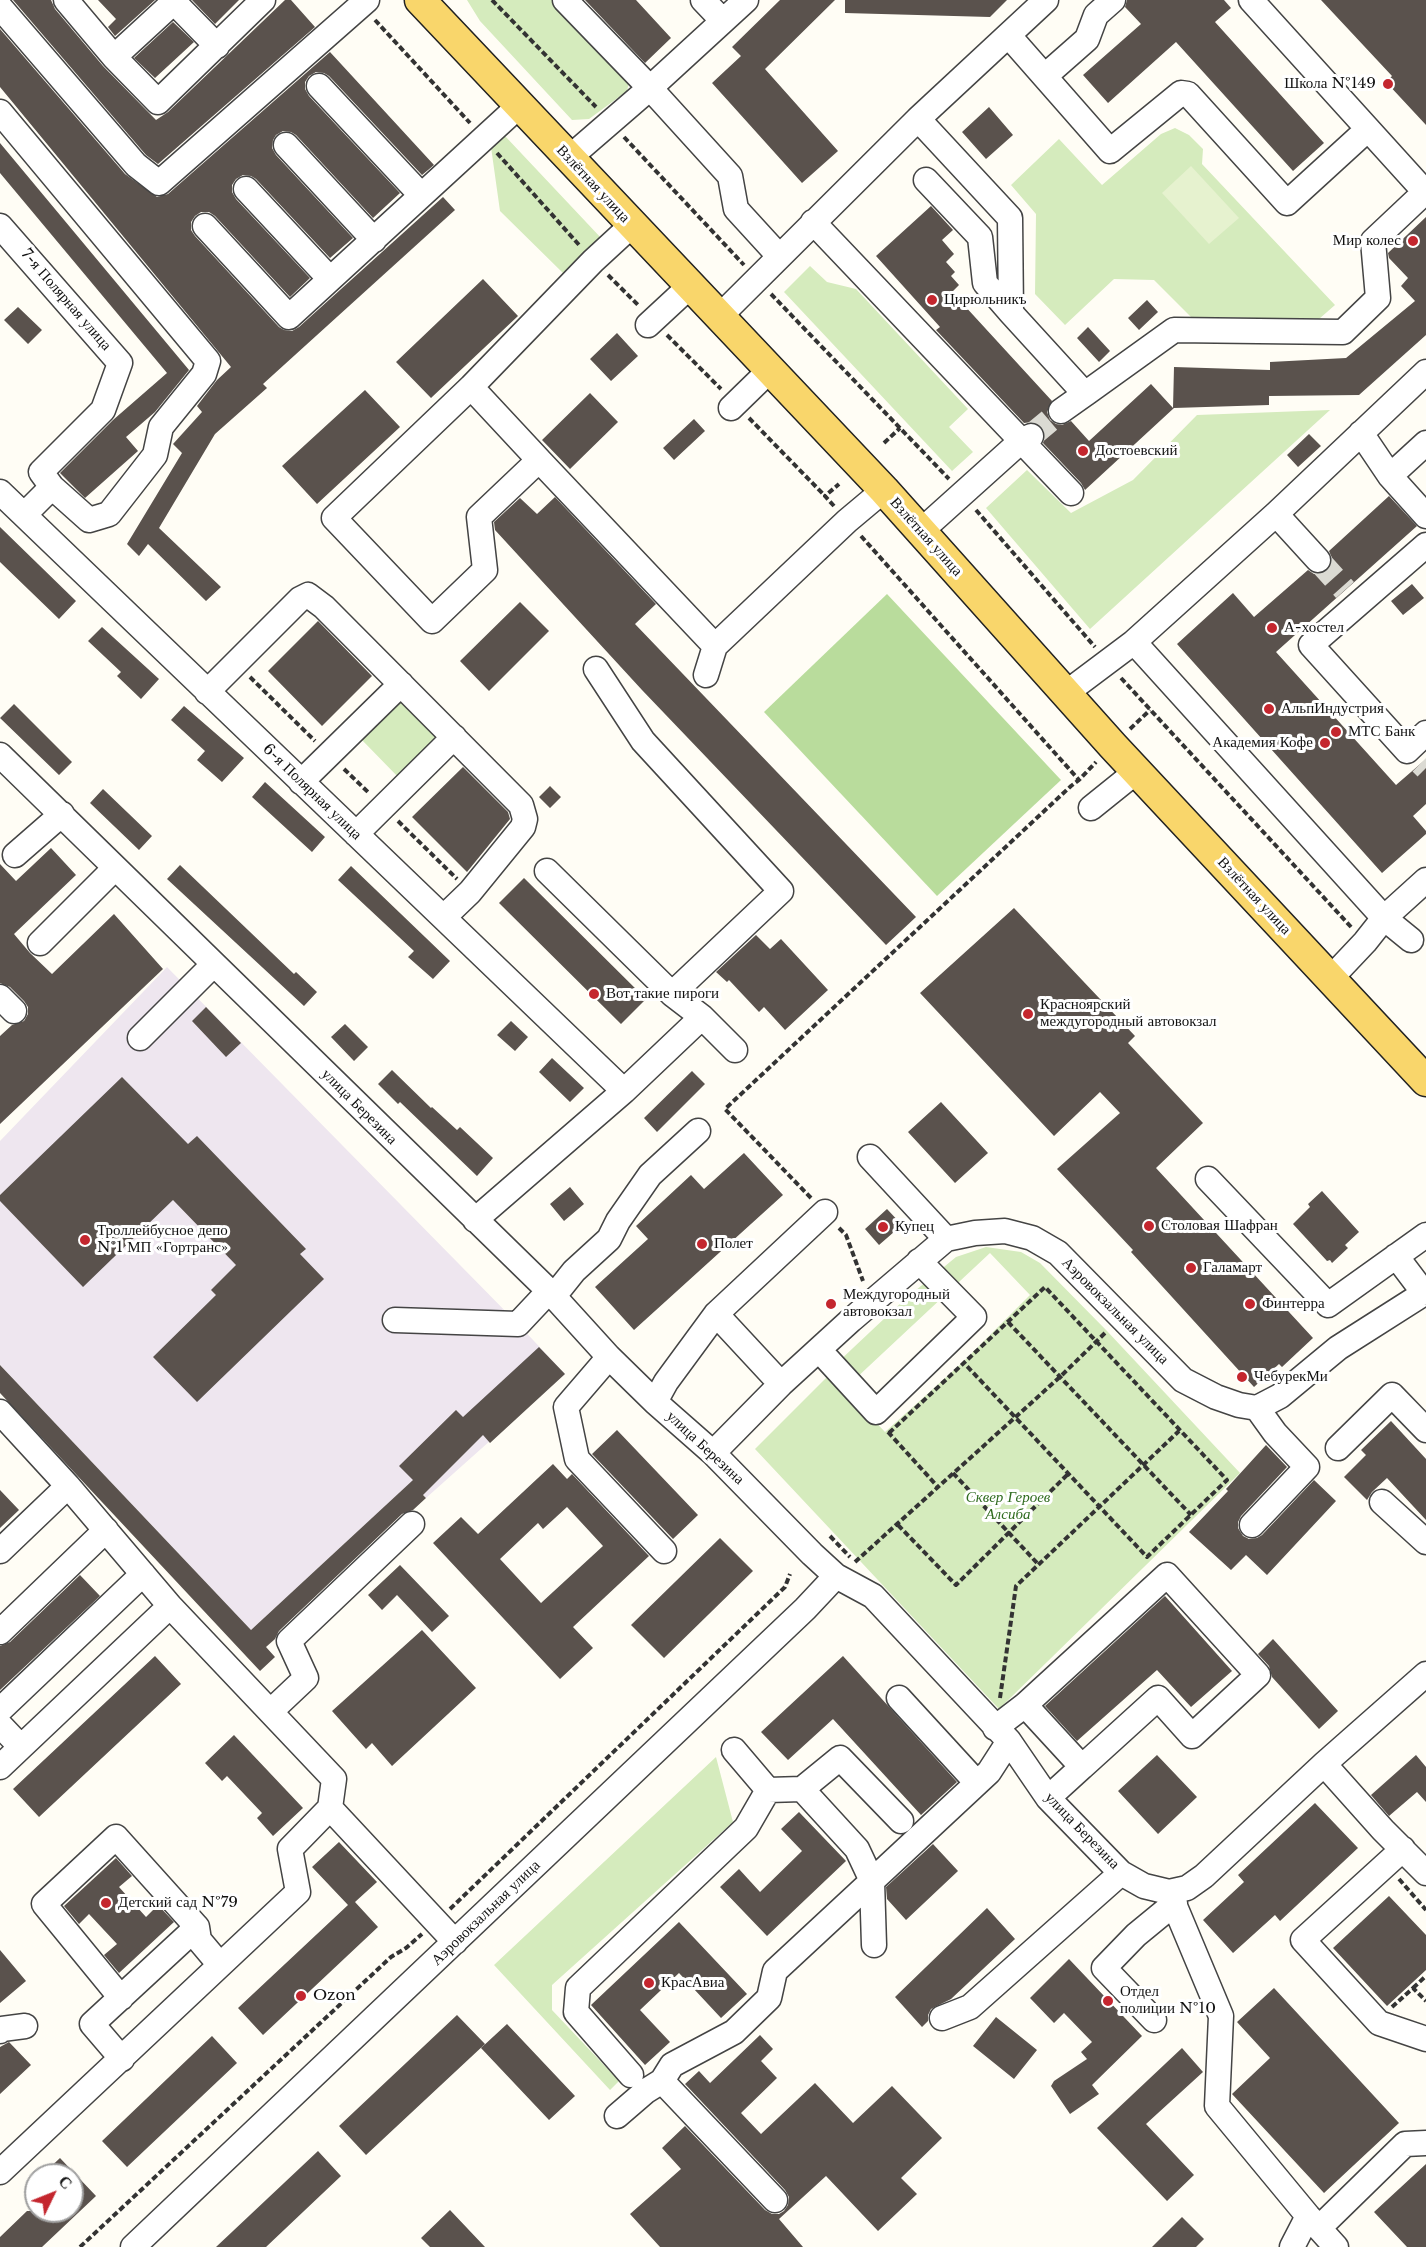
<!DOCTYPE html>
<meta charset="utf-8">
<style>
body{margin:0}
#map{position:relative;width:1426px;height:2247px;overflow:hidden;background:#fffdf5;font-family:"Libre Baskerville",serif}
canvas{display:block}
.north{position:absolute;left:24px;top:2163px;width:60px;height:60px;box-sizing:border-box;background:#fff;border:2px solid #a0a0a0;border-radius:50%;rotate:47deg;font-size:16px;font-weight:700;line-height:24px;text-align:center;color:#111}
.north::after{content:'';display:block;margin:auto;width:21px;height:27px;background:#c4262e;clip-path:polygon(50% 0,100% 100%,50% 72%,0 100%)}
</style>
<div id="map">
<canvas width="1426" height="2247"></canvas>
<div class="north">С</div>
</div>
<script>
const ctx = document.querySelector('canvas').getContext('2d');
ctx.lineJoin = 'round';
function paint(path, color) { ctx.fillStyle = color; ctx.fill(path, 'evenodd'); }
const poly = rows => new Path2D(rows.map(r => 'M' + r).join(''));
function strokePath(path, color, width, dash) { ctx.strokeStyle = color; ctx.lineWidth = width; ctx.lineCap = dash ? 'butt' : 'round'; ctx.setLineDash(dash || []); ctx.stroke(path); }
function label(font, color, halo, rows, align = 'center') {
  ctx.font = font + ' "Libre Baskerville",serif'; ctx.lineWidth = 6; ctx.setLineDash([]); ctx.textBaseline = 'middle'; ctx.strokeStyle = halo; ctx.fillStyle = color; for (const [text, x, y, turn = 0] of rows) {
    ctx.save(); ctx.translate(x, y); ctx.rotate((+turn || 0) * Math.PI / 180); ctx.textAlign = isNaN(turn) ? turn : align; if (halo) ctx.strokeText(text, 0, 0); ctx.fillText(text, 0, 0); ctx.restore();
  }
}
const industrial = poly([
 [167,967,518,1324,565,1374,426,1498,411,1482,251,1630,0,1365,0,1141]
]);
const green = poly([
 [467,0,555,0,630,78,627,91,589,119,572,120,480,21],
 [1175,128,1189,135,1203,149,1202,164,1335,305,1319,319,1191,317,1154,280,1114,279,1065,325,1035,294,1036,214,1011,185,1059,139,1102,185,1161,134],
 [505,136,602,239,565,275,500,211,491,147],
 [810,266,827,282,856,289,968,409,949,427,973,452,952,471,784,292],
 [1330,410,1090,629,986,508,1027,470,1071,513,1133,480,1197,415],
 [402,698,442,738,400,779,361,739],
 [986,1247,1021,1252,1040,1263,1107,1331,1240,1473,999,1709,755,1449,830,1374,885,1432,963,1362,1030,1295,990,1253,853,1381,836,1364,904,1300,956,1257],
 [716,1757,733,1822,552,1985,552,2010,619,2081,610,2090,494,1965]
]);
const forest = poly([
 [887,594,1061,780,937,896,764,712]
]);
const pitch = poly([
 [1191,166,1239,218,1209,244,1162,193]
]);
const building = poly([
 [13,0,51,0,55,9,103,66,156,120,168,112,285,0,291,0,315,27,158,164,146,155],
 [98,0,155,0,115,36,108,27,116,19],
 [192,0,239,0,215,24],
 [585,0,636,0,671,38,645,63],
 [780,0,835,0,765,69,838,151,802,183,712,83,741,56,732,47],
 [845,0,1007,0,990,17,845,13],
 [1127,0,1224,0,1231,8,1215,22,1324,143,1293,171,1176,42,1108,103,1083,75,1141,24,1125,7],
 [1321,0,1426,0,1426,125,1386,82,1392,76],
 [173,22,194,42,155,78,134,58],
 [0,29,125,174,157,197,168,194,330,52,434,165,422,175,329,76,324,73,316,72,309,76,305,82,305,89,309,96,400,193,373,218,296,135,291,132,283,131,276,135,273,140,272,148,276,155,353,238,330,258,256,179,251,176,243,175,236,179,232,185,232,192,236,199,310,278,290,297,215,216,209,212,201,212,195,216,191,222,191,230,195,236,279,327,284,330,292,331,299,327,443,197,455,210,263,384,267,388,215,434,159,528,221,587,206,601,148,544,139,556,127,544,182,453,173,444,202,412,197,406,217,380,231,367,0,87],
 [989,107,1013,135,986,159,962,132],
 [0,143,189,370,155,412,126,437,138,451,85,498,60,473,113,420,167,373,0,173],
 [931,206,953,230,942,240,954,254,946,262,955,272,951,276,959,285,952,292,1052,401,1047,412,1050,420,1056,424,1062,425,1071,421,1089,441,1151,384,1173,408,1174,367,1270,370,1270,362,1346,358,1415,301,1401,286,1408,278,1389,258,1388,253,1426,217,1426,335,1359,395,1269,396,1269,405,1174,408,1085,490,1081,483,1043,443,1045,436,1043,429,1039,424,1032,422,1024,423,936,330,940,327,876,256],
 [483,279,518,316,431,398,396,362],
 [1147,300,1158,312,1139,330,1128,318],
 [18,307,42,330,28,344,4,320],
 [1088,327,1110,351,1099,362,1077,338],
 [617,333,638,356,611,381,590,359],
 [365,390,400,427,317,504,282,466],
 [590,393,618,422,570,469,542,440],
 [694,419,705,431,674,460,663,448],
 [1309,434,1321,446,1298,467,1287,455],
 [1389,496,1417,526,1276,652,1396,785,1426,759,1426,804,1413,816,1426,831,1426,834,1382,873,1177,644,1233,593,1254,617,1308,570,1314,574,1320,574,1327,571,1332,564,1332,558,1329,551],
 [555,497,656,604,635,624,916,917,886,945,642,690,495,530,494,522,520,498,537,514],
 [0,527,76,601,59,619,0,562],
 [1412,584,1424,598,1403,615,1391,601],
 [520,602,549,631,489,691,460,661],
 [318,621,372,676,322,726,268,671],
 [102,627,159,679,141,699,117,676,121,672,88,641],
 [14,704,72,762,59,775,0,718],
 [184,706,244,758,222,782,197,760,205,751,171,720],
 [463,767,508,812,510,819,467,872,412,817],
 [265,782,325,837,312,852,252,797],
 [550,786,561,797,550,808,539,797],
 [103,789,152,836,139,850,90,803],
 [51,848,76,875,14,934,30,953,52,974,114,914,163,969,0,1124,0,1036,12,1025,24,1021,28,1014,28,1007,24,1001,10,987,0,983,0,864,16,881],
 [180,865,294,974,296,972,317,992,304,1006,167,879],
 [351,866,450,961,433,979,408,957,414,951,338,880],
 [524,878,646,999,621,1024,499,903],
 [1014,908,1135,1036,1128,1043,1203,1123,1156,1168,1313,1338,1282,1367,1279,1364,1254,1387,1131,1252,1133,1250,1057,1169,1120,1113,1100,1092,1054,1136,920,993],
 [756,935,770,949,781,939,828,990,785,1030,764,1007,759,1012,729,980,727,982,716,972],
 [206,1007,241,1043,226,1057,192,1021],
 [511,1021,528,1037,515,1051,497,1035],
 [345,1024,368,1047,354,1061,331,1037],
 [552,1058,584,1088,570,1102,539,1072],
 [392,1070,431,1108,432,1107,457,1130,460,1127,493,1158,477,1176,400,1102,398,1104,378,1084],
 [692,1071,705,1084,657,1132,644,1118],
 [122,1077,188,1144,197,1136,306,1249,300,1254,324,1279,197,1402,153,1357,216,1295,211,1290,236,1265,173,1200,83,1287,0,1201,0,1195],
 [941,1102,988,1153,955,1183,908,1132],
 [744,1153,783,1195,634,1330,595,1287,648,1239,636,1226,691,1175,704,1189],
 [570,1187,584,1204,564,1221,550,1204],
 [1322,1191,1359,1232,1345,1245,1348,1248,1332,1263,1330,1260,1327,1261,1293,1224,1310,1207,1308,1204],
 [887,1209,902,1225,879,1245,865,1229],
 [539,1347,565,1374,490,1443,483,1435,423,1495,426,1498,413,1510,402,1514,279,1631,275,1639,266,1647,275,1657,260,1671,0,1393,0,1365,251,1630,413,1480,399,1466,456,1410,463,1417],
 [1391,1421,1426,1459,1426,1520,1387,1478,1372,1492,1367,1500,1344,1477,1366,1455,1361,1450],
 [617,1430,698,1515,673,1539,592,1454],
 [1266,1445,1287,1467,1241,1516,1238,1522,1238,1528,1243,1536,1249,1539,1257,1538,1262,1535,1314,1480,1336,1501,1267,1575,1246,1555,1231,1570,1189,1532,1228,1491,1226,1489],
 [553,1464,567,1479,572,1474,649,1556,573,1627,593,1648,560,1679,433,1543,461,1517,478,1534],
 [567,1507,603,1546,541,1603,500,1559,538,1523,543,1529],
 [0,1490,19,1510,0,1528],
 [720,1538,753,1571,664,1658,631,1625],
 [400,1565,449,1616,432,1632,397,1595,382,1610,368,1595],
 [80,1575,100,1596,0,1690,0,1646,10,1642],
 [1165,1596,1232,1671,1191,1707,1157,1670,1077,1741,1045,1706],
 [422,1630,476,1688,392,1766,372,1743,366,1749,332,1711],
 [1273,1639,1338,1711,1319,1729,1272,1677,1269,1666,1258,1654],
 [155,1656,181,1684,39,1817,13,1789],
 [843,1656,957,1782,921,1815,833,1719,788,1760,761,1732],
 [234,1735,303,1808,273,1836,257,1818,262,1813,227,1776,222,1781,205,1763],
 [1157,1755,1197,1797,1158,1834,1118,1791],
 [1416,1755,1426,1767,1426,1802,1417,1792,1389,1816,1371,1795],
 [1315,1803,1358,1848,1280,1921,1275,1915,1233,1953,1203,1920,1244,1882,1238,1875],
 [799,1812,846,1861,767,1936,720,1887,739,1869,760,1892,802,1851,781,1829],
 [339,1842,377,1882,355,1902,378,1927,263,2035,238,2008,348,1905,312,1867],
 [933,1844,958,1871,906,1920,887,1899,886,1887],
 [116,1858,132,1876,119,1887,146,1917,158,1905,174,1922,119,1973,104,1955,117,1944,89,1914,79,1924,64,1906],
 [1389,1896,1426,1935,1426,1970,1387,2006,1333,1948],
 [987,1908,1015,1939,951,1999,931,2009,928,2015,928,2021,922,2027,895,1997],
 [679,1922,747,1994,721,2018,679,1973,640,2010,670,2042,645,2065,591,2005],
 [0,1950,26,1981,0,2003],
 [1069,1959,1142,2036,1092,2085,1099,2094,1070,2114,1051,2086,1054,2081,1087,2059,1081,2052,1092,2042,1064,2013,1054,2023,1030,1998],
 [1274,1988,1399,2123,1324,2193,1232,2094,1270,2058,1237,2022],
 [457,2015,485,2044,366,2155,339,2126],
 [996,2017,1037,2050,1014,2079,973,2046],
 [507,2024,575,2096,549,2120,481,2048],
 [760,2035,773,2049,761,2061,777,2078,741,2113,761,2134,815,2083,853,2123,892,2086,942,2138,901,2178,917,2194,878,2231,826,2176,779,2219,803,2247,660,2247,630,2214,681,2169,662,2148,685,2126,765,2210,772,2214,779,2214,784,2211,788,2205,789,2197,785,2190,685,2084,699,2071,710,2083],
 [212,2036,237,2063,127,2167,102,2141],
 [9,2042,31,2065,0,2094,0,2047],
 [1182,2048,1203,2072,1146,2124,1194,2175,1167,2201,1097,2128],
 [318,2151,341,2176,266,2247,216,2247],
 [60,2158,96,2196,42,2247,0,2247,0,2237,27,2211,72,2211,72,2175,42,2175],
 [1426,2164,1426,2247,1407,2247,1374,2212],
 [450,2210,485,2247,430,2247,421,2238],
 [1182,2217,1204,2239,1196,2247,1152,2247]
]);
const minorTunnel = poly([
 [1031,436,1061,411],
 [1318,560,1345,590],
 [1421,763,1426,768]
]);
const path = poly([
 [492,0,596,107],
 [375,20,470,123],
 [624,137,744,265],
 [497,153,580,246],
 [608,275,639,306],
 [771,294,949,479],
 [667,335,721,389],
 [749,418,825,496],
 [884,443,900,428],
 [834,506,825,496,839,484],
 [976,510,1095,647],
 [861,536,1079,780],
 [250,677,315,741],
 [1121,678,1352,928],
 [1130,729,1150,710],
 [344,769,369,793],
 [398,821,457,879],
 [811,1198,725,1109,1071,786,1079,780,1096,762],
 [839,1228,846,1235,863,1281],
 [1008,1322,1191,1515],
 [888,1432,938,1487],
 [889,1433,1045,1287,1227,1480,1147,1557,964,1363],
 [953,1473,1038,1564],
 [898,1525,956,1585,1068,1474],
 [830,1536,850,1557],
 [855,1562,1061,1376,1107,1331],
 [1000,1698,1016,1586,1179,1431],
 [1399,1879,1426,1910],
 [450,1909,785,1587,790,1574],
 [1413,1988,1426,1976],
 [1392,2007,1413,1988,1426,2001],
 [80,2247,391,1957,406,1948,422,1934]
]);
const minor = poly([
 [66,0,114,57,158,102,263,0],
 [565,0,650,88,730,176,736,209,779,256],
 [703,0,723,21],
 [1251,0,1426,193],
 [174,2,217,46],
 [0,7,136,165,159,183,367,0],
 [1009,36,1110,151,1181,93,1188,94,1287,203,1368,129],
 [114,57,176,0],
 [1045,76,1087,39,1096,15,1113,0],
 [319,86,421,195],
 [0,112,208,361,204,374,161,427,155,455,109,514,89,520,52,487],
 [918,119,1010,218,1011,313,1085,394,1174,330,1343,332,1378,298,1373,241,1425,192],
 [286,145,374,240],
 [569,158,650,88,746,0],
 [926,180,980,237,985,283,1011,313],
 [246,189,330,279],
 [813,222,1071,493],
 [0,226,120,363,103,410,41,472,52,487,24,515],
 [205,226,289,317,520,105],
 [631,226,593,261,471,387,334,518,432,621,485,570,479,517,539,460,715,646,847,521,884,490],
 [718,318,918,119,1046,0],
 [648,325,689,287],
 [471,387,539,460],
 [731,408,769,371],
 [1061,411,1085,394],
 [1361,433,1390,476,1426,516],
 [1390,476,1426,443],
 [0,492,624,1091],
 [1276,514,1318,560],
 [921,531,1020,442,1031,436],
 [1426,545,1311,645,1407,751,1426,733],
 [1134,642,1384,918,1411,940],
 [596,669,643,741,781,891,672,994],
 [706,675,715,646],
 [207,692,300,599,308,595,324,607,521,805,525,819,523,827,470,892,444,917],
 [1066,693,1134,642,1276,514,1426,372],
 [0,755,549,1291,609,1357,655,1402,713,1453,812,1554,836,1576,873,1596,1009,1741,1048,1798,1121,1873,1144,1886,1169,1892,1187,1888,1204,1876,1324,1764,1426,1674],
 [301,782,401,684],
 [1091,808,1137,771],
 [356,834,454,737],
 [15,855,62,814],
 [547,871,672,994,702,1017,735,1050],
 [40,943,115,868],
 [1331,978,1365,942,1384,918,1426,880],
 [0,997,14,1011],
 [140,1038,214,964],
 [870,1157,946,1239],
 [1208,1179,1328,1305,1426,1235],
 [475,1220,624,1091,702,1017],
 [1396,1256,1424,1293],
 [554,1296,574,1271,609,1239,618,1221,650,1175,698,1131],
 [716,1314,781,1384],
 [395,1320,518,1324,549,1291],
 [820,1351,876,1412,974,1317,919,1261],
 [609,1357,566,1407,577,1459,664,1551],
 [655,1402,666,1382,716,1314,825,1212],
 [0,1412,68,1486,170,1606,334,1779,330,1808,455,1942],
 [1338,1448,1392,1395,1426,1430],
 [713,1453,781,1384,851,1320,946,1239,975,1233,1005,1231,1032,1238,1058,1253,1183,1380,1216,1397,1239,1405,1257,1408,1280,1396,1338,1348,1426,1292],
 [1382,1502,1426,1542],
 [1252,1525,1307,1467,1275,1433,1257,1408],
 [0,1551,68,1486],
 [0,1632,106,1530],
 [899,1698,977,1783],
 [0,1710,143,1574],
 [271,1711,306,1678,289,1641,412,1524],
 [0,1725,20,1746],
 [995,1728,1025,1705,1167,1575,1258,1675,1192,1736,1158,1698,1082,1767,1025,1705],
 [734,1750,768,1790,802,1789,840,1758,901,1821],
 [1324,1764,1383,1830,1426,1873],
 [0,1767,170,1606],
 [1048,1798,1082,1767],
 [1403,1849,1303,1940,1379,2023,1426,2039],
 [1169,1892,1221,2016,1217,2106,1308,2216,1336,2247],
 [874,1945,872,1881,989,1772,1009,1741],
 [121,1998,44,1904,116,1837,197,1927],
 [942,2018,970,2007,1121,1873],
 [1154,2020,1104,1968,1136,1935,1175,1903],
 [0,2031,2,2029,25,2026],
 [122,2059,92,2024,197,1927,199,1940,220,1965],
 [631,2075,576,2012,578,1988,746,1828,768,1790],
 [662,2081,775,2200],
 [617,2116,646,2091,662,2081,672,2065,734,2032,769,1998,775,1971,872,1881,857,1849,802,1789],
 [0,2172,298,1892,290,1849,330,1808],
 [1319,2228,1405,2144,1426,2143],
 [133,2247,805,1609,836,1576],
 [1292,2247,1308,2216]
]);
const major = poly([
 [420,0,884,490,1113,746,1426,1081]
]);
const markers = [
 [1388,84,6,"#c4262e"],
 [1413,241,6,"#c4262e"],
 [932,300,6,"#c4262e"],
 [1083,451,6,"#c4262e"],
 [1272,628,6,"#c4262e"],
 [1269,709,6,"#c4262e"],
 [1336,732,6,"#c4262e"],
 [1325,743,6,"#c4262e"],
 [594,994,6,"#c4262e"],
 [1028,1014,6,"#c4262e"],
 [1149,1226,6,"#c4262e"],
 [883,1227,6,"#c4262e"],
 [85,1240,6,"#c4262e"],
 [702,1244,6,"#c4262e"],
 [1191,1268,6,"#c4262e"],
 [831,1304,6,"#c4262e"],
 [1250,1304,6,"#c4262e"],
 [1242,1377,6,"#c4262e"],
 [106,1903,6,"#c4262e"],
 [649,1983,6,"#c4262e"],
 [301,1996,6,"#c4262e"],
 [1108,2001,6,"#c4262e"]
];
const poiNames = [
 ["Школа №149",1376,84,"right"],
 ["Мир колес",1401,241,"right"],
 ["Цирюльникъ",944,300],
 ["Достоевский",1095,451],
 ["А-хостел",1284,628],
 ["АльпИндустрия",1281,709],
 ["МТС Банк",1348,732],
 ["Академия Кофе",1313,743,"right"],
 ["Вот такие пироги",606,994],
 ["Красноярский",1040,1005],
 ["междугородный автовокзал",1040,1022],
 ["Столовая Шафран",1161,1226],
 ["Купец",895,1227],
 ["Троллейбусное депо",97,1231],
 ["№1 МП «Гортранс»",97,1248],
 ["Полет",714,1244],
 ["Галамарт",1203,1268],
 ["Междугородный",843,1295],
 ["автовокзал",843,1312],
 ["Финтерра",1262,1304],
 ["ЧебурекМи",1254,1377],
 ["Детский сад №79",118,1903],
 ["КрасАвиа",661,1983],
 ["Отдел",1120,1992],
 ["полиции №10",1120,2009],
 ["Ozon",313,1996]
];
const streetNames = [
 ["Взлётная улица",593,184,47],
 ["7-я Полярная улица",66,300,49],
 ["Взлётная улица",926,537,48],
 ["6-я Полярная улица",312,792,44],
 ["Взлётная улица",1254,896,47],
 ["улица Березина",359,1107,45],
 ["Аэровокзальная улица",1115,1311,45],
 ["улица Березина",705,1448,43],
 ["улица Березина",1082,1831,46],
 ["Аэровокзальная улица",486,1913,-44]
];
const parkNames = [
 ["Сквер Героев",1008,1498],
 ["Алсиба",1008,1515]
];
paint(industrial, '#eee6ef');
paint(green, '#d5ebbd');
paint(forest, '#b9dc9c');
paint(pitch, '#e6f2cf');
paint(building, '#5a524d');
strokePath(minorTunnel, '#dbdad3', 24, [24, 12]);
strokePath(minor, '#444', 27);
strokePath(major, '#222', 33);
strokePath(path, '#333', 4, [6, 3]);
strokePath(minor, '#fff', 24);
strokePath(major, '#f9d66b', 30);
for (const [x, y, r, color] of markers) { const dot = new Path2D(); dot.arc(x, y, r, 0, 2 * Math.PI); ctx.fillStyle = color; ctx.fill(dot); strokePath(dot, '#fff', 2); }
label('15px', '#111', '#fff', poiNames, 'left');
label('15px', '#111', '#fff', streetNames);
label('italic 15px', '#2f6b1f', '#fff', parkNames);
</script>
